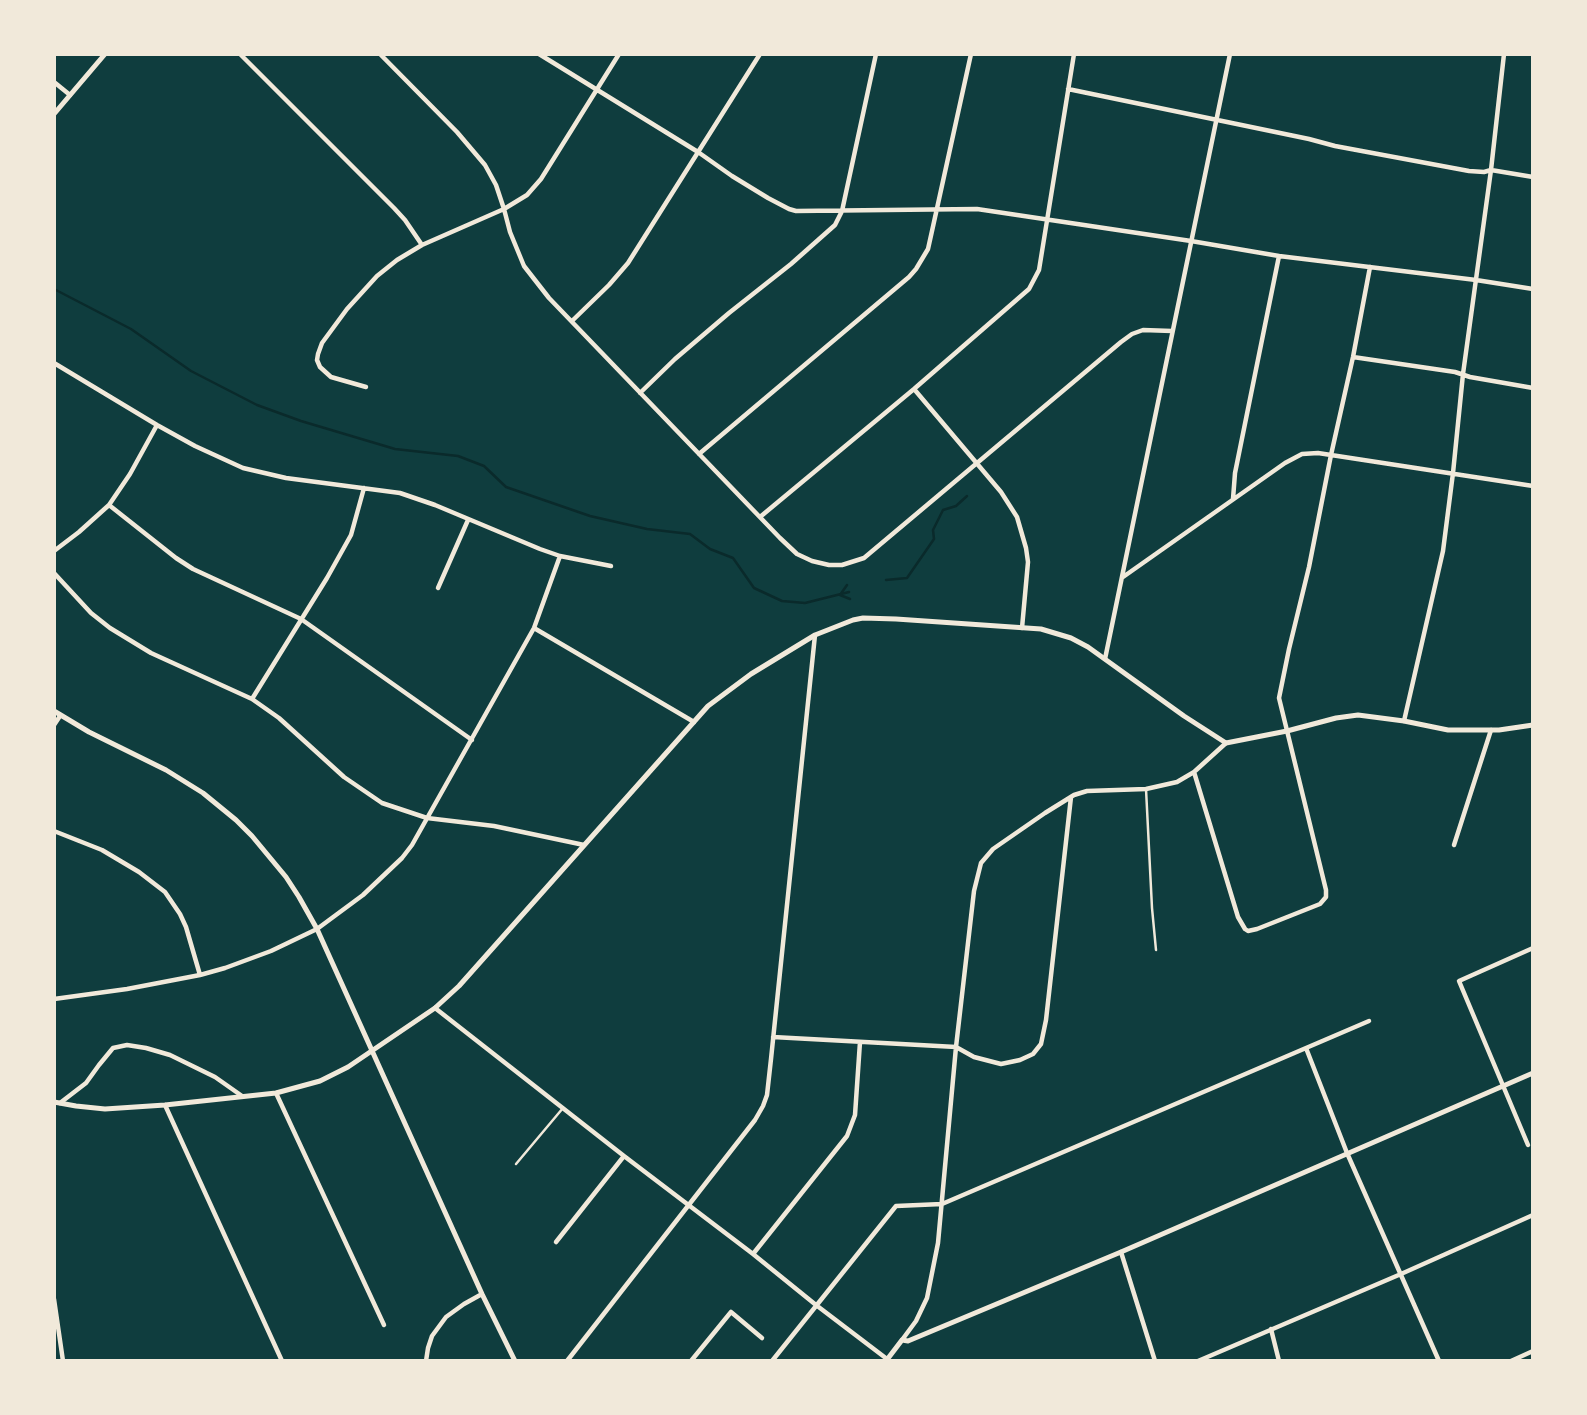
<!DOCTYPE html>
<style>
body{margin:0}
#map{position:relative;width:1587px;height:1415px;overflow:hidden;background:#0f3d3e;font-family:"Nunito Sans",sans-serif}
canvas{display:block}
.frame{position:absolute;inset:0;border:56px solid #f1e9da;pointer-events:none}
</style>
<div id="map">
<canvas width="1587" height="1415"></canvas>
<div class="frame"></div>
</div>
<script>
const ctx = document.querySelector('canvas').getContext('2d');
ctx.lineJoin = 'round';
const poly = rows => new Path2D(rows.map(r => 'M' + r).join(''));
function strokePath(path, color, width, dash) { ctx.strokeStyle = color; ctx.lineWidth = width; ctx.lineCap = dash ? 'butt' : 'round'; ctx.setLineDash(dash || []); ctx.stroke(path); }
const stream = poly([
 [54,289,131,329,191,371,257,405,301,421,395,449,458,456,484,466,506,487,590,516,647,529,690,534,710,549,733,558,754,588,782,601,805,603,849,592],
 [886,580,907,578,934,539,933,530,943,510,956,506,967,496],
 [840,595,847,585],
 [840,595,850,599]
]);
const service = poly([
 [1146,789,1152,908,1156,950],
 [516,1164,563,1108]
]);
const minor = poly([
 [240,54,394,208,405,220,422,245],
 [380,54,457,132,485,165,496,185,504,209,510,232,524,266,549,298,780,538,797,554,812,561,829,565,842,565,864,558,1121,342,1132,334,1143,330,1172,331],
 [539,54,698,152,732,176,768,198,789,209,796,211,977,209,1191,241,1279,256,1476,280,1533,289],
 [54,82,70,95],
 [1068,89,1309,139,1335,146,1469,171,1484,172,1491,170,1533,177],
 [572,321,609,285,628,263,760,54],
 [1353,357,1455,372,1470,377,1533,388],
 [54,363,157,425,195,446,243,468,286,478,400,493,435,505,540,549,560,556,611,566],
 [366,387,331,377,320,367,317,360,318,354,322,343,347,309,377,276,397,260,422,245,504,209,527,195,541,179,619,54],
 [914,389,1001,492,1017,517,1026,548,1028,562,1022,628],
 [640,393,675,359,729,313,791,264,835,225,842,211,876,54],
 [699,454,909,277,916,269,928,249,932,231,971,54],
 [1233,499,1235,473,1279,256],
 [109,505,176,558,193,569,301,619,472,740],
 [760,517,914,389,1029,289,1039,270,1074,54],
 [54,551,79,532,109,505,130,474,157,425],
 [54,573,91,613,110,628,151,653,252,699,279,718,344,777,382,803,427,818,494,826,584,845],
 [1123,577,1285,463,1302,454,1318,453,1533,486],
 [438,588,468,520],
 [534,628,694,722],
 [1105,659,1230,54],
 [252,699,327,578,351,535,364,488],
 [1404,721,1443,551,1453,473,1463,374,1491,170,1504,54],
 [54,725,60,716],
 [1194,772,1238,917,1245,929,1248,931,1257,929,1320,904,1326,897,1326,890,1279,698,1289,649,1309,567,1331,455,1353,357,1370,267],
 [54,831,102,850,139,872,165,892,180,914,186,927,200,975],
 [1454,845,1491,730],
 [54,999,127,989,200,975,225,968,271,951,317,929,363,895,402,858,412,845,534,628,560,556],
 [435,1008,624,1156,753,1254,816,1305,887,1359],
 [773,1037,956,1047,974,1057,1001,1064,1020,1060,1033,1054,1041,1044,1046,1020,1071,797],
 [1306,1048,1347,1153,1439,1361],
 [276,1093,384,1325],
 [60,1103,86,1083,99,1065,113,1048,127,1045,146,1048,170,1055,215,1077,242,1096],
 [165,1105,282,1361],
 [1528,1145,1459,981,1533,948],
 [556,1242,624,1156],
 [1121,1252,1155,1361],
 [753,1254,847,1136,855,1115,860,1042],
 [54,1299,63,1361],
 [1271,1329,1279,1361],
 [902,1340,916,1321,927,1298,938,1243,956,1047,974,891,981,863,993,849,1045,813,1074,795,1087,791,1146,789,1177,782,1194,772,1226,743],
 [426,1361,428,1348,432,1336,446,1317,464,1304,482,1294],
 [567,1361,755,1120,763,1106,767,1095,771,1059,815,635],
 [691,1361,731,1312,762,1338],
 [772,1361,896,1206,942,1204,1369,1021],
 [1198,1361,1401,1274,1533,1215],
 [1511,1361,1533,1351]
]);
const tertiary = poly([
 [54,114,105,54],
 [54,711,89,732,166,770,203,793,236,820,252,836,286,877,299,897,317,929,482,1294,515,1361],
 [54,1102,76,1106,105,1109,165,1105,276,1093,320,1081,348,1067,435,1008,459,986,708,706,751,674,815,635,853,620,863,618,896,619,1041,629,1071,638,1088,647,1184,716,1226,743,1287,731,1336,718,1358,715,1404,721,1448,730,1499,730,1533,725],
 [886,1361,902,1340,908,1341,1121,1252,1533,1073]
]);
strokePath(stream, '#0a2a2b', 2.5);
strokePath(service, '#f1e9da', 2.5);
strokePath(minor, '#f1e9da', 4.5);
strokePath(tertiary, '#f1e9da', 5);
</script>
